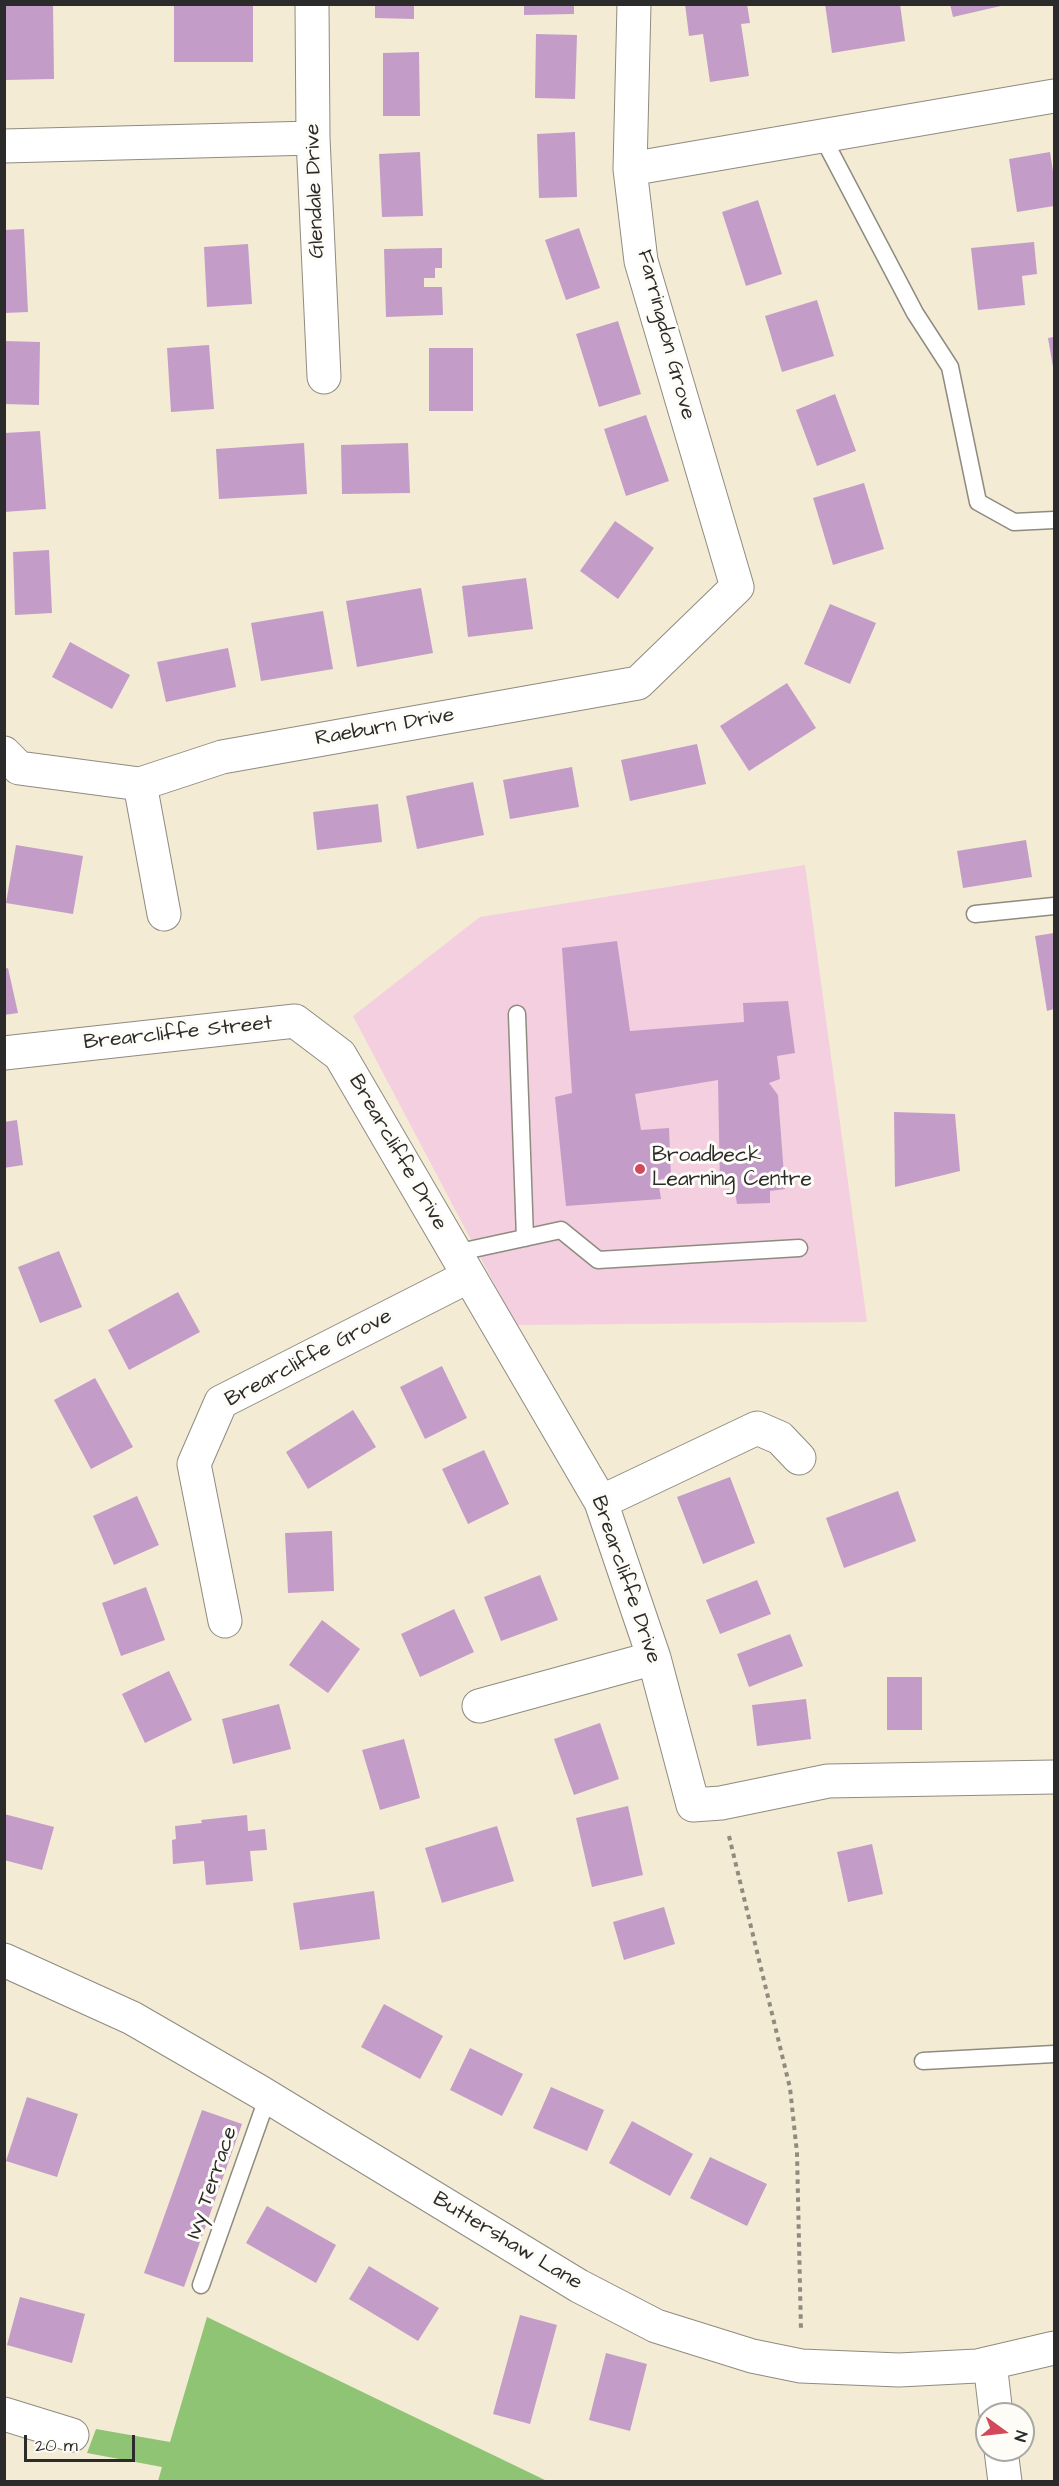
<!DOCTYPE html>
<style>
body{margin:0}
#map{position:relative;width:1059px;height:2486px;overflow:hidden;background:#f3ebd4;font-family:"Architects Daughter",sans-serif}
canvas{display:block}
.frame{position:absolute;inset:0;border:6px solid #2b2b2b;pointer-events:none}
.north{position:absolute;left:975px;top:2402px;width:60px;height:60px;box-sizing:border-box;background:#fdfcf7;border:2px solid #a9a8a5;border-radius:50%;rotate:105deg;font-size:16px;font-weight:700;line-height:24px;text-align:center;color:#2b2b2b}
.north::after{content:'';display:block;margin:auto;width:21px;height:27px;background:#d1495b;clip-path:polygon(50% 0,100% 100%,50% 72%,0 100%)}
.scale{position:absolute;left:24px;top:2435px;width:111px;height:27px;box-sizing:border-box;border:3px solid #2b2b2b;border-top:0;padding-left:8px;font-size:18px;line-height:21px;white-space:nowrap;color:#2b2b2b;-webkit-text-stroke:4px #fdfcf7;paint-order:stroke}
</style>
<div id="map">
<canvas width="1059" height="2486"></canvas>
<div class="frame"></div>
<div class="north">N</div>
<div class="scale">20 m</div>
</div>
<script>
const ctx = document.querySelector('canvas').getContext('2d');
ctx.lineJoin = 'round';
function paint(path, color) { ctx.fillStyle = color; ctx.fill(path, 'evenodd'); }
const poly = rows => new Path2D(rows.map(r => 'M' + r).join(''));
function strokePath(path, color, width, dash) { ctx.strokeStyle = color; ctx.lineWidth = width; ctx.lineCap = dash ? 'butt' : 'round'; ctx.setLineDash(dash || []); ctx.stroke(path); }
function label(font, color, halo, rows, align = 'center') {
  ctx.font = font + ' "Architects Daughter",sans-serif'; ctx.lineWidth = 6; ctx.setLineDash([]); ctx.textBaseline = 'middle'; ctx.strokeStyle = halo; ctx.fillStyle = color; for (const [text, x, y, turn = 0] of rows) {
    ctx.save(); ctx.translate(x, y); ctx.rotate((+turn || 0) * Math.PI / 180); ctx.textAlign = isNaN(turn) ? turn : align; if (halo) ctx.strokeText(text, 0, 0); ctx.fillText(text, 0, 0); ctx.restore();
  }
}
const built = poly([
 [805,865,867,1322,516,1325,353,1016,480,917]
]);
const green = poly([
 [207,2317,547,2481,158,2481,162,2467,87,2453,96,2429,170,2442]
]);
const building = poly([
 [5,4,53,4,54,79,5,80],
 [174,4,253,4,253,62,174,62],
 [524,4,574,4,574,14,524,15],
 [685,4,747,4,750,23,741,24,749,76,710,82,703,34,689,36],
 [825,4,900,4,905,41,832,53],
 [950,4,1005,4,1005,5,953,17],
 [375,5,414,5,414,19,375,18],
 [536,34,577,35,575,99,535,98],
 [419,52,420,116,383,116,383,53],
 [575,132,577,197,539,198,537,134],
 [420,152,423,216,382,217,379,154],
 [1050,152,1054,178,1054,206,1017,212,1009,159],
 [758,200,782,274,746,286,722,212],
 [579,228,600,288,566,300,545,240],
 [24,229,28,312,4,313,4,230],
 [1034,242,1037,274,1022,276,1025,305,978,310,971,248],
 [248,244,252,304,207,307,204,247],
 [442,248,442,268,435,268,435,278,424,278,424,287,442,287,443,315,386,317,384,249],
 [817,300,834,356,782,372,765,316],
 [618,321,641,394,599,407,576,334],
 [1054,337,1054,367,1053,367,1048,338],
 [4,341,40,342,39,405,4,404],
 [209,345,214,409,171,412,167,348],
 [429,348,473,348,473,411,429,411],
 [835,394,856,451,817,466,796,410],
 [646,415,669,481,626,496,604,429],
 [40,431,46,509,4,512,4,433],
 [304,443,307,494,219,499,216,449],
 [408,443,410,493,342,494,341,445],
 [864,483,884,549,833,565,813,498],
 [615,521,654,548,618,599,580,571],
 [49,550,52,613,15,615,13,552],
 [526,578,533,629,468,637,462,586],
 [421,588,433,653,357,667,346,601],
 [830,604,876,623,850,684,804,664],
 [323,611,333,669,261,681,251,623],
 [70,642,130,675,112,709,52,677],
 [228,648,236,687,166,702,157,662],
 [787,683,816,728,749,771,720,726],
 [697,744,706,784,630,801,621,760],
 [572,767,579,807,510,819,503,780],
 [473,782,484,835,417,849,406,796],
 [378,804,382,842,317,850,313,812],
 [1026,840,1032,877,963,888,957,851],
 [16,845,83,856,73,914,6,903],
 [1054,933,1054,1009,1047,1011,1035,936],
 [617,941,630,1031,744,1022,743,1003,788,1001,795,1053,777,1056,780,1079,769,1083,778,1095,785,1189,770,1191,770,1203,737,1204,734,1186,720,1187,718,1080,635,1094,641,1130,669,1128,671,1177,658,1180,661,1199,566,1206,555,1097,572,1093,562,948],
 [8,968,18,1013,4,1015,4,969],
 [894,1112,955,1114,960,1171,895,1187],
 [17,1120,23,1165,4,1168,4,1122],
 [59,1251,82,1307,40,1323,18,1267],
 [178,1292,200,1332,129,1370,108,1330],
 [442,1366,467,1418,425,1439,400,1387],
 [95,1378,133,1447,91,1469,54,1400],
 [353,1410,376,1447,308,1489,286,1452],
 [484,1450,509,1504,468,1524,442,1469],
 [730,1477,755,1543,703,1564,677,1497],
 [898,1491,916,1541,844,1568,826,1518],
 [137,1496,159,1545,114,1565,93,1516],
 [332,1531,334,1591,288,1593,285,1533],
 [540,1575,558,1620,501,1641,484,1597],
 [757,1580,771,1614,720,1634,706,1600],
 [146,1587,165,1640,121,1656,102,1603],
 [454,1609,474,1652,420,1677,401,1634],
 [322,1620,360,1649,328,1693,289,1665],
 [790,1634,803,1666,749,1687,737,1654],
 [169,1671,192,1720,145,1743,122,1694],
 [887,1677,922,1677,922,1730,887,1730],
 [806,1699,811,1739,757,1746,752,1705],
 [279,1704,291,1749,233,1764,222,1719],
 [600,1723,619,1779,574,1795,554,1739],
 [404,1739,420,1798,380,1810,362,1750],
 [628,1806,643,1875,592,1887,576,1818],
 [4,1814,54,1827,42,1870,4,1860],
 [247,1815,248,1831,265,1829,267,1850,250,1851,253,1881,206,1885,204,1861,173,1864,172,1840,176,1839,175,1826,202,1823,201,1820],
 [497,1826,514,1881,442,1903,425,1848],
 [872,1844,883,1894,848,1902,837,1852],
 [374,1891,380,1939,300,1950,293,1903],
 [664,1907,675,1944,624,1960,613,1922],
 [384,2004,443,2036,420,2079,361,2047],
 [470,2048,523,2074,502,2116,450,2090],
 [551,2087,604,2110,587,2151,533,2128],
 [27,2097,78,2114,57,2177,6,2161],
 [202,2110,242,2124,184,2287,144,2273],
 [632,2121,693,2154,670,2196,609,2163],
 [710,2157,767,2184,747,2226,690,2198],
 [267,2206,336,2245,316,2283,246,2243],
 [369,2266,439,2308,418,2341,349,2299],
 [20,2297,85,2314,72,2363,7,2345],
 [520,2315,557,2325,530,2424,493,2414],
 [606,2353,647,2364,630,2431,589,2420]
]);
const path = poly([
 [729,1836,790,2088,797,2153,801,2331]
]);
const service = poly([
 [822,136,915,313,950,367,978,502,1014,522,1054,520],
 [975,914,1054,906],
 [517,1014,525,1238],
 [455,1253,561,1230,598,1260,799,1248],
 [923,2061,1054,2054],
 [201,2285,268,2096]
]);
const minor = poly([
 [312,4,313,138,324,377],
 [4,146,313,138],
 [630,169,1054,96],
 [4,753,19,768,140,784,222,757,638,683,737,587,641,261,630,169,634,4],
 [140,784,164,914],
 [4,1053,295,1021,340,1055,601,1502,654,1658,693,1805,721,1803,828,1781,1054,1777],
 [601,1502,757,1428,780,1438,799,1458],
 [225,1621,194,1464,221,1402,469,1276],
 [479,1706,654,1658],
 [4,1960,132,2018,260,2092,579,2286,656,2326,752,2356,801,2366,899,2370,977,2366,1054,2348],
 [990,2363,996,2414],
 [4,2414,72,2435],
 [1001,2450,1005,2482]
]);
const markers = [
 [640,1169,6,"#d1495b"]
];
const streetNames = [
 ["Glendale Drive",316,191,-92],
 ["Farringdon Grove",665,335,75],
 ["Raeburn Drive",385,728,-10],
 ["Brearcliffe Street",178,1034,-6],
 ["Brearcliffe Drive",397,1153,60],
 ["Brearcliffe Grove",309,1359,-28],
 ["Brearcliffe Drive",625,1580,71],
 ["Ivy Terrace",213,2183,-71],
 ["Buttershaw Lane",507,2242,31]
];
const poiNames = [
 ["Broadbeck",652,1157],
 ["Learning Centre",652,1181]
];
paint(built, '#f3cfe0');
paint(green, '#90c475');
paint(building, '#c39dc8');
strokePath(service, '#8f8b80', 19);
strokePath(minor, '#8f8b80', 35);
strokePath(path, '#8f8b80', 4, [4.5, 4.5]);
strokePath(service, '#fff', 16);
strokePath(minor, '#fff', 33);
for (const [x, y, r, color] of markers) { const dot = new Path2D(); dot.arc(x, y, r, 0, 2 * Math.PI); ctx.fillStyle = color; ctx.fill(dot); strokePath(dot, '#fdfcf7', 2); }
label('21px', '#2b2b2b', '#fdfcf7', streetNames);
label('21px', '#2b2b2b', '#fdfcf7', poiNames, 'left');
</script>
